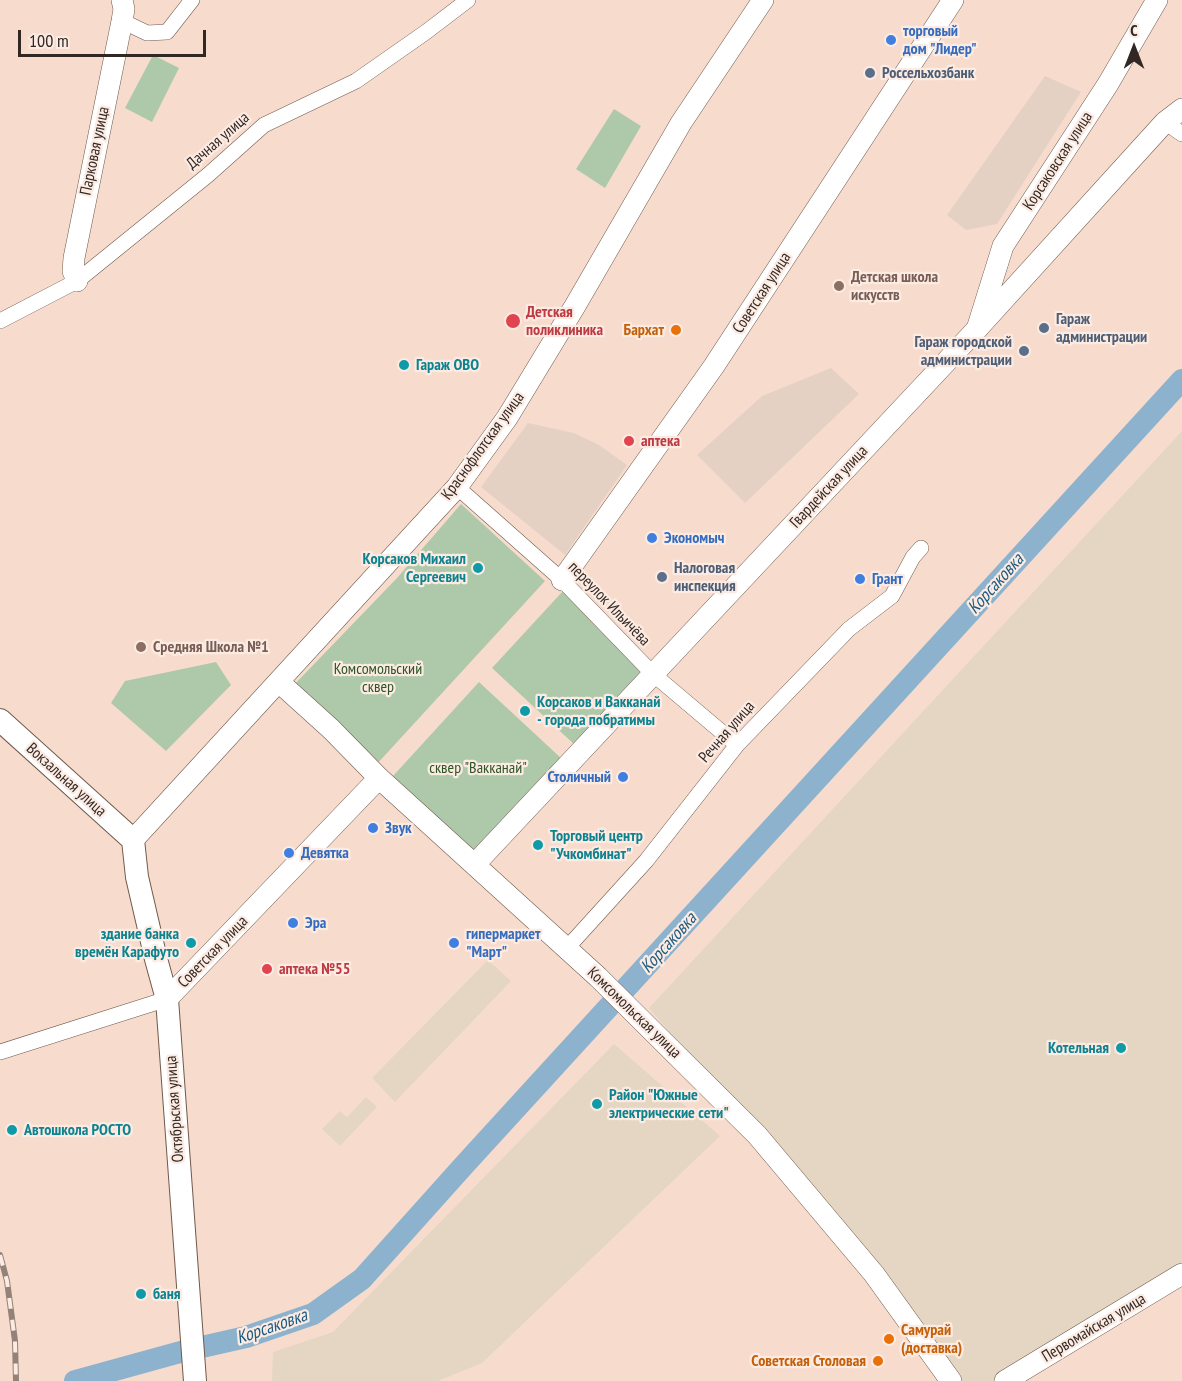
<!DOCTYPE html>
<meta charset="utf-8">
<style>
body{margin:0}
#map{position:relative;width:1182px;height:1381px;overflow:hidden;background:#f7dccd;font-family:"PT Sans Narrow",sans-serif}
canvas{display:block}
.north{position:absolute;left:1104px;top:18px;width:60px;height:60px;-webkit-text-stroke:4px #fcebe3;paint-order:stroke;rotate:0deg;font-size:16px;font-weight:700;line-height:24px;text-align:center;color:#322823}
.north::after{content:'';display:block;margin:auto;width:21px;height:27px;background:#322823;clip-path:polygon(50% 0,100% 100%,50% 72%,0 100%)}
.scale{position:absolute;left:18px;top:30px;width:188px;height:27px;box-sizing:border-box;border:3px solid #322823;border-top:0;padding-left:8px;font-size:18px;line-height:21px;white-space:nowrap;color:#322823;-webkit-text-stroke:4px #fcebe3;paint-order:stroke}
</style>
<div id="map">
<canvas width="1182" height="1381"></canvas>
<div class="north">С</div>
<div class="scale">100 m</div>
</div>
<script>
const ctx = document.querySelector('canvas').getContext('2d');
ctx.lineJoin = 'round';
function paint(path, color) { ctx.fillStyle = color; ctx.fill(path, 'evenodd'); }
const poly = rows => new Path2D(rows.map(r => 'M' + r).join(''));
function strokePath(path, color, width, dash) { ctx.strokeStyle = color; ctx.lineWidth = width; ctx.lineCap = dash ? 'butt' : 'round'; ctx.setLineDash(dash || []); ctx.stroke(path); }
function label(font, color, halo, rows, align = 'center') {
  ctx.font = font + ' "PT Sans Narrow",sans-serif'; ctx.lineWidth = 4.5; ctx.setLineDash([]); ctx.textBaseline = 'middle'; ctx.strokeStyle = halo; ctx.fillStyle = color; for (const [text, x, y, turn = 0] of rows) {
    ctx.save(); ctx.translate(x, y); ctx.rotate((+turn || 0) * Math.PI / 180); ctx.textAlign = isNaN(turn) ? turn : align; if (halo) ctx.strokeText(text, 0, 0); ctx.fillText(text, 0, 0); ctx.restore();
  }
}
const commercial = poly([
 [1045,76,1081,92,997,224,966,230,947,215],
 [831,368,859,394,745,503,697,455,762,396],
 [528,423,574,433,599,445,627,465,565,555,481,487]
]);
const industrial = poly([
 [1182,431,1182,1274,1002,1381,951,1381,821,1212,649,1008],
 [488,960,511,981,395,1102,372,1078],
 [614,1044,720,1136,482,1363,438,1381,272,1381,273,1352,333,1332],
 [366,1097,377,1107,340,1146,322,1129,340,1111,347,1117]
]);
const green = poly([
 [153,55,179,68,152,122,125,108],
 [614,109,641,126,605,188,576,169],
 [461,504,545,581,376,765,292,687,397,578],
 [563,591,644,672,576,746,492,668],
 [216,662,231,685,166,751,111,703,125,681],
 [479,682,562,759,474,854,393,776]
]);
const river = poly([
 [75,1381,184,1351,246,1337,313,1314,362,1279,466,1163,1182,380]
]);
const street = poly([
 [122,21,147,33,167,32,192,0],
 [1165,122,1182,134],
 [0,321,77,281,208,175,264,125,356,81,426,32,468,0],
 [457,487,562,580,653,674,737,745],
 [567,948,646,861,737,745,849,629,892,596,913,557,921,548],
 [0,1052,167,999]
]);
const secondary = poly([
 [77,281,73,271,74,258,122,21,124,9,122,0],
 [978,326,1003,246,1108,84,1157,0],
 [562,580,714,366,953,0],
 [279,682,331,729,379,778,598,977,757,1135,874,1274,951,1381],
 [133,840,457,487,507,418,575,306,681,123,763,0],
 [475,864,977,329,1165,122,1182,109],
 [167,999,379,778],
 [1005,1381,1182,1274]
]);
const primary = poly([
 [0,720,133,840,137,877,156,959,167,999,195,1381]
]);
const rail = poly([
 [0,1255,7,1281,15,1341,16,1381]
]);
const markers = [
 [891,40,6,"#3f7fe0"],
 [870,73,6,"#5c6f8a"],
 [839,286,6,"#8d6e63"],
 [513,321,8,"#e0444e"],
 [1044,328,6,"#5c6f8a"],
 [676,330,6,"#e8710a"],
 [1024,351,6,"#5c6f8a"],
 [404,365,6,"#0f9aa8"],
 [629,441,6,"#e0444e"],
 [652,538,6,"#3f7fe0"],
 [478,568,6,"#0f9aa8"],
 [662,577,6,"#5c6f8a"],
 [860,579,6,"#3f7fe0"],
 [141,647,6,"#8d6e63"],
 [525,711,6,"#0f9aa8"],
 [623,777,6,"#3f7fe0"],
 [373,828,6,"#3f7fe0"],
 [538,845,6,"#0f9aa8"],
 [289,853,6,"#3f7fe0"],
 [293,923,6,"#3f7fe0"],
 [191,943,6,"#0f9aa8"],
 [454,943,6,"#3f7fe0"],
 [267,969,6,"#e0444e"],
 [1121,1048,6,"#0f9aa8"],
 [597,1104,6,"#0f9aa8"],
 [12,1130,6,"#0f9aa8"],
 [141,1294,6,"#0f9aa8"],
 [889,1339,6,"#e8710a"],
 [878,1361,6,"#e8710a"]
];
const shopNames = [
 ["торговый",903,31],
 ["дом \"Лидер\"",903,49],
 ["Экономыч",664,538],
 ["Грант",872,579],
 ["Столичный",611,777,"right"],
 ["Звук",385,828],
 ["Девятка",301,853],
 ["Эра",305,923],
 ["гипермаркет",466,934],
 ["\"Март\"",466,952]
];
const serviceNames = [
 ["Россельхозбанк",882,73],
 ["Гараж",1056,319],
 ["администрации",1056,337],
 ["Гараж городской",1012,342,"right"],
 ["администрации",1012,360,"right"],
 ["Налоговая",674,568],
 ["инспекция",674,586]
];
const streetNames = [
 ["Дачная улица",218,141,-41],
 ["Парковая улица",95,151,-78],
 ["Корсаковская улица",1058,161,-57],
 ["Советская улица",762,293,-57],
 ["Краснофлотская улица",483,446,-54],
 ["Гвардейская улица",829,487,-47],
 ["переулок Ильичёва",609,604,46],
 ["Речная улица",727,732,-49],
 ["Вокзальная улица",66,780,42],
 ["Советская улица",213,952,-46],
 ["Комсомольская улица",634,1013,44],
 ["Октябрьская улица",175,1109,-94],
 ["Первомайская улица",1094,1328,-31]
];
const educationNames = [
 ["Детская школа",851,277],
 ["искусств",851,295],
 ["Средняя Школа №1",153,647]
];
const healthNames = [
 ["Детская",526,312],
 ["поликлиника",526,330],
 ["аптека",641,441],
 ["аптека №55",279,969]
];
const foodNames = [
 ["Бархат",664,330],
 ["Самурай",901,1330,"left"],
 ["(доставка)",901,1348,"left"],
 ["Советская Столовая",866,1361]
];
const cultureNames = [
 ["Гараж ОВО",416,365],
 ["Корсаков Михаил",466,559,"right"],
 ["Сергеевич",466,577,"right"],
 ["Корсаков и Вакканай",537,702],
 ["- города побратимы",537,720],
 ["Торговый центр",550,836],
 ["\"Учкомбинат\"",550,854],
 ["здание банка",179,934,"right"],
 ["времён Карафуто",179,952,"right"],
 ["Котельная",1109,1048,"right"],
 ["Район \"Южные",609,1095],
 ["электрические сети\"",609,1113],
 ["Автошкола РОСТО",24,1130],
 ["баня",153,1294]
];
const parkNames = [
 ["Комсомольский",378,669],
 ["сквер",378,687],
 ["сквер \"Вакканай\"",478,768]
];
const waterNames = [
 ["Корсаковка",996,584,-48],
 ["Корсаковка",669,943,-48],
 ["Корсаковка",272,1327,-19]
];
paint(commercial, '#e5d0c4');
paint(industrial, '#e4d6c3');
paint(green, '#aec9a9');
strokePath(river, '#8cb2cd', 22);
strokePath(street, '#715a4d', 16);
strokePath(secondary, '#715a4d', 22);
strokePath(primary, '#715a4d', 24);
strokePath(street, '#fff', 15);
strokePath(secondary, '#fff', 21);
strokePath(primary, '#fff', 22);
strokePath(rail, '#948278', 6);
strokePath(rail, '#fcebe3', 4, [11]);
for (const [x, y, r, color] of markers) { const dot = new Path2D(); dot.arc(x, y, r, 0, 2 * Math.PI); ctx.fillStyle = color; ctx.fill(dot); strokePath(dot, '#fcebe3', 2); }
label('bold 16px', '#366cbe', '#fcebe3', shopNames, 'left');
label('bold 16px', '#4e5e75', '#fcebe3', serviceNames, 'left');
label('16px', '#322823', '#fcebe3', streetNames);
label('bold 16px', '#785e54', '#fcebe3', educationNames, 'left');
label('bold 16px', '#be3a42', '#fcebe3', healthNames, 'left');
label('bold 16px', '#c56008', '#fcebe3', foodNames, 'right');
label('bold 16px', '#0d838f', '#fcebe3', cultureNames, 'left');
label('16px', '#2c5526', '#fcebe3', parkNames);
label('italic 18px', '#1c5b80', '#fcebe3', waterNames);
</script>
